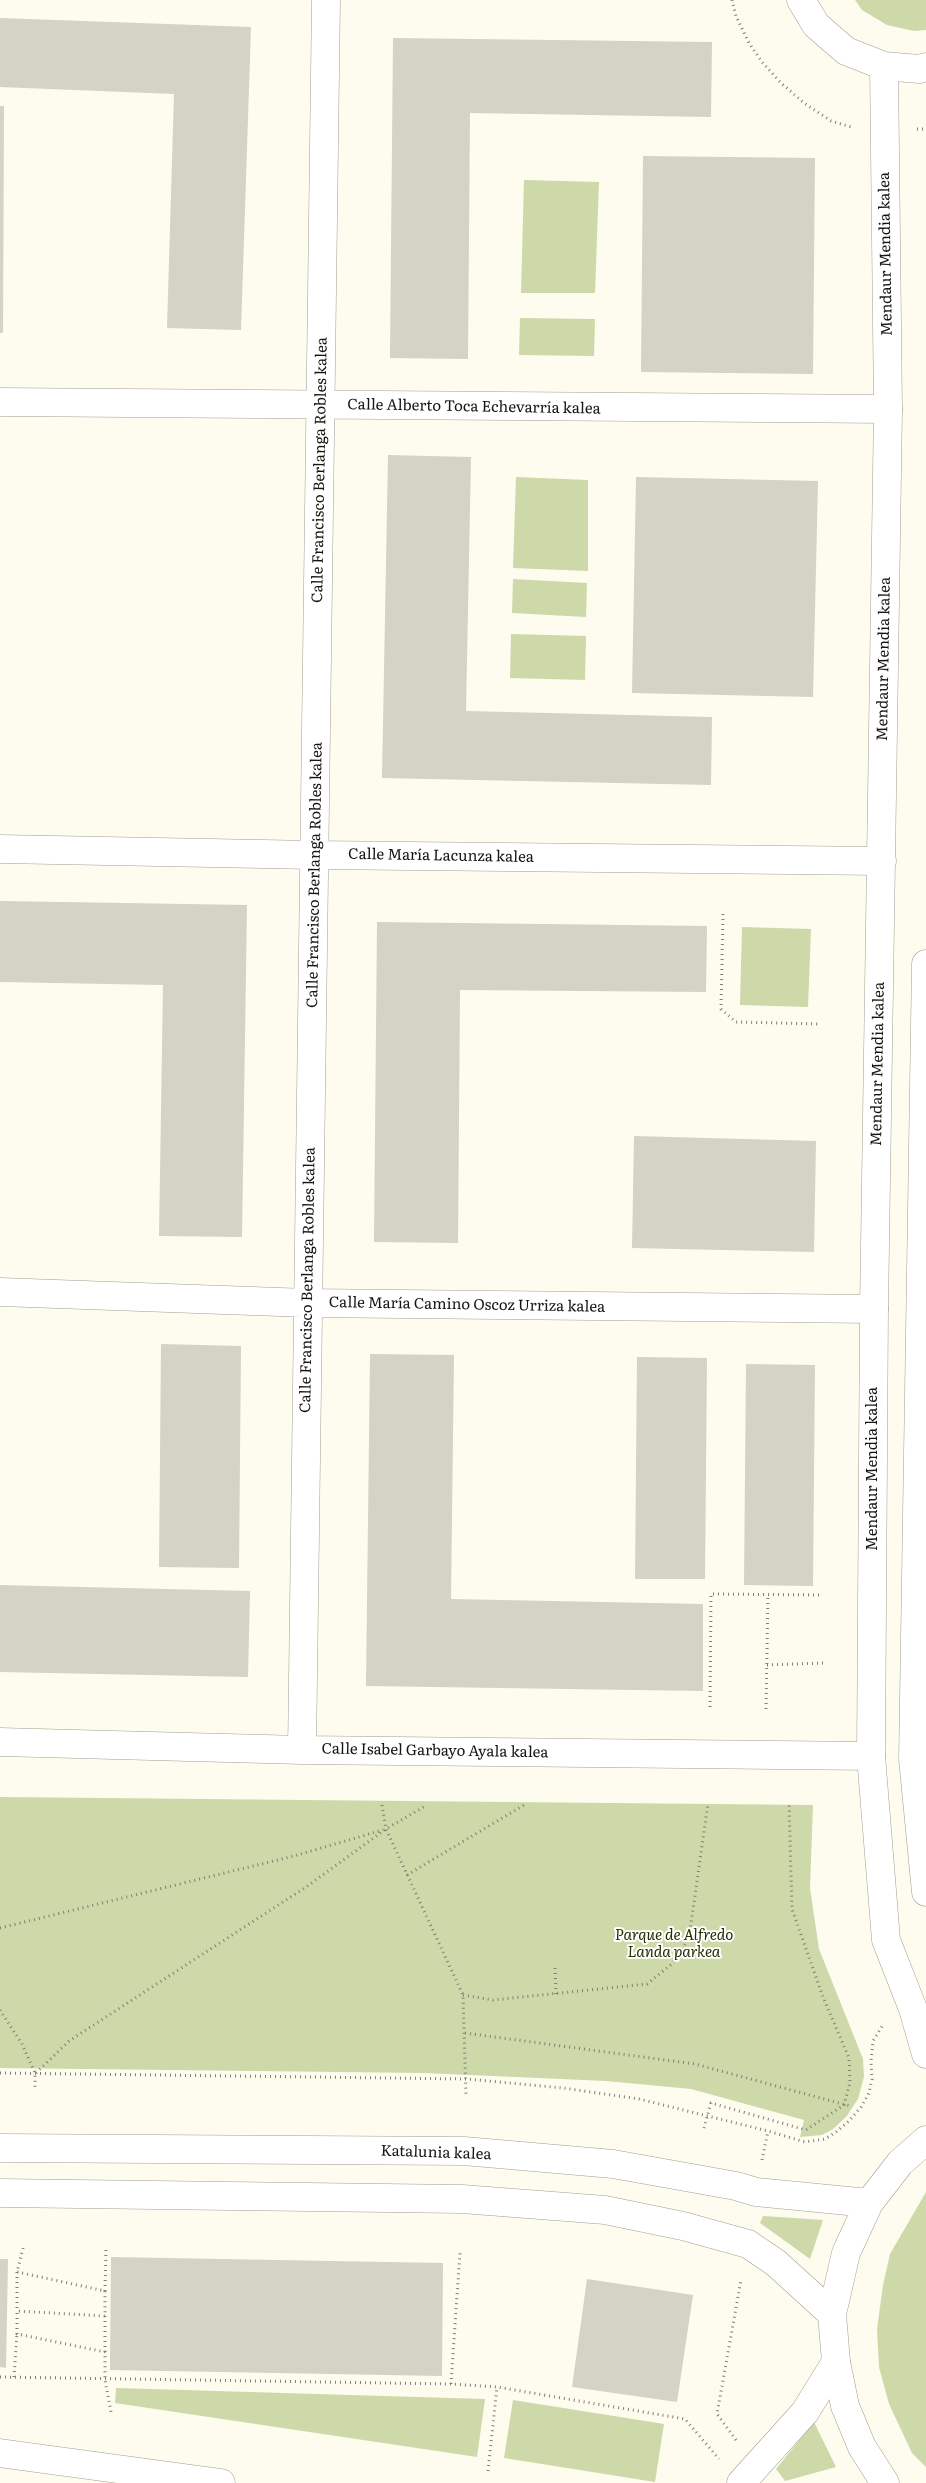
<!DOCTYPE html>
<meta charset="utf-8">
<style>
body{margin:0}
canvas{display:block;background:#fefbef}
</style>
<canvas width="926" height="2483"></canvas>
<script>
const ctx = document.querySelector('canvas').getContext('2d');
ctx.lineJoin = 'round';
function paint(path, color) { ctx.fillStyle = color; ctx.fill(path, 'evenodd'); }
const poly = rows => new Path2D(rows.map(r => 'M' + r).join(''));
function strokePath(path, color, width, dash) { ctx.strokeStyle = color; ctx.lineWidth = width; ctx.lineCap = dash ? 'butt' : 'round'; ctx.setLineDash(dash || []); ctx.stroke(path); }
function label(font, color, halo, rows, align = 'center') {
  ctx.font = font + ' Literata,serif'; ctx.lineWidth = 4; ctx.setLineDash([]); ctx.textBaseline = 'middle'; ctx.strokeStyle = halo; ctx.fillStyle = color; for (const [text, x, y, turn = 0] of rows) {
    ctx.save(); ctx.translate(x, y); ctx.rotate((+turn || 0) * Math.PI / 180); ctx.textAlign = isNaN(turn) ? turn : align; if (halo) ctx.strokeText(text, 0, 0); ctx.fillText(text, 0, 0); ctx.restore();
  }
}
const green = poly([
 [855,0,926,0,926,30,914,31,887,25,862,10],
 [524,180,599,182,595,293,521,293],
 [520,318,595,319,594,356,519,355],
 [516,477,588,480,588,571,513,568],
 [513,579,587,583,586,617,512,613],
 [511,634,586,636,585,680,510,678],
 [742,927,811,929,808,1007,740,1005],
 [0,1797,813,1805,810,1888,819,1949,863,2059,864,2077,858,2099,846,2117,833,2129,822,2135,800,2137,804,2120,691,2089,606,2081,424,2073,0,2068],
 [926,2192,926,2467,912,2453,889,2404,879,2367,877,2329,883,2285,890,2254],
 [763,2216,823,2220,810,2259,760,2223],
 [116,2388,485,2399,477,2457,115,2403],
 [513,2400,664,2424,655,2482,504,2458],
 [814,2422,836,2467,785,2481,776,2469]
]);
const building = poly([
 [0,18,251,27,241,330,167,328,174,94,0,87],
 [393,38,712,42,711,117,470,113,468,359,390,358],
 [0,106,4,106,3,333,0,333],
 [643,156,815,158,813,374,641,372],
 [388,455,471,457,466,711,712,717,711,785,382,778],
 [636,477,818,481,813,697,632,693],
 [0,901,247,905,242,1237,159,1236,163,985,0,982],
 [377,922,707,926,706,992,460,990,458,1243,374,1242],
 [634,1136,816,1141,814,1252,632,1248],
 [161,1344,241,1346,239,1568,159,1567],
 [370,1354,454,1355,451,1599,703,1604,703,1691,366,1686],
 [637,1357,707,1358,705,1579,635,1579],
 [746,1364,815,1365,813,1586,744,1585],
 [0,1585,250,1591,248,1677,0,1672],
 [111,2257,443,2263,442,2376,110,2370],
 [0,2259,8,2259,6,2368,0,2367],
 [587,2279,693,2295,677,2402,572,2387]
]);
const path = poly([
 [732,0,736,16,749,43,762,62,781,83,804,103,831,121,851,127],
 [917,129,926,129],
 [723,914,721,1009,736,1022,821,1024],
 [767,1665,824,1663],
 [710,1707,711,1594,822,1595],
 [766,1709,768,1594],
 [382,1805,386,1829,463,1995,466,2095],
 [407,1875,524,1805],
 [0,1928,294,1856,383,1830],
 [555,1968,556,1994],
 [463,1995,493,2000,647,1984,673,1963,689,1938,708,1803],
 [0,2010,22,2044,35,2073,35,2090],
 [465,2033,695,2064,850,2106],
 [0,2073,467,2079,563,2088,639,2099,768,2131,805,2142,825,2139,836,2132,849,2121,861,2107,869,2093,872,2079,871,2061,873,2041,883,2025],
 [36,2073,69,2041,306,1887,386,1829,427,1805],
 [704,2128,711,2103,806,2130,844,2105,850,2082,849,2058,823,1997,792,1909,789,1803],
 [762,2160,768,2131],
 [23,2248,17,2272,105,2291,105,2316,17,2311,17,2334,105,2352,105,2380,111,2412],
 [17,2272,17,2311],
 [105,2291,106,2249],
 [105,2316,105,2352],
 [0,2377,451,2384,497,2387,685,2419,719,2459],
 [14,2377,17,2334],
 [451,2384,460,2252],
 [736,2440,717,2414,741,2280],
 [488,2471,497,2387]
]);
const street = poly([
 [0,402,888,409],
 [0,849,315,855,882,861],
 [0,1292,308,1303,874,1309],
 [0,1742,302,1750,871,1756],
 [302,1750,326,0],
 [0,2453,221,2483],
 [741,2483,805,2412,836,2362]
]);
const secondary = poly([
 [801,0,816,25,846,51,884,66,919,69,926,67],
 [884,66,888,409,874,1309,871,1756,886,1940,913,2009,926,2054],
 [926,964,913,1759,926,1892],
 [0,2148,464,2151,613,2164,736,2186,756,2192,869,2203],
 [0,2193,462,2199,605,2210,683,2226,748,2244,776,2263,832,2314],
 [885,2483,862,2447,845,2406,836,2362,832,2314,846,2253,869,2203,900,2163,926,2140]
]);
const streetNames = [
 ["Mendaur Mendia kalea",886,254,-91],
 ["Calle Alberto Toca Echevarría kalea",474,407,1],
 ["Calle Francisco Berlanga Robles kalea",320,470,-89],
 ["Mendaur Mendia kalea",884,659,-89],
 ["Calle María Lacunza kalea",441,856,1],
 ["Calle Francisco Berlanga Robles kalea",315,875,-89],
 ["Mendaur Mendia kalea",878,1064,-89],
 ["Calle Francisco Berlanga Robles kalea",308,1280,-89],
 ["Calle María Camino Oscoz Urriza kalea",467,1305,1],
 ["Mendaur Mendia kalea",873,1469,-90],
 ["Calle Isabel Garbayo Ayala kalea",435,1751,1],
 ["Katalunia kalea",436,2153,2]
];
const parkNames = [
 ["Parque de Alfredo",674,1936],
 ["Landa parkea",674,1953]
];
paint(green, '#cdd9a9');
paint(building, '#d5d2c6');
strokePath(street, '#a19f93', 29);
strokePath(secondary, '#a19f93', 29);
strokePath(path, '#807e76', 3, [1, 4]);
strokePath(street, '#fff', 28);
strokePath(secondary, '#fff', 28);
label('15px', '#161511', '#fff', streetNames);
label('italic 15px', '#262e00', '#fff', parkNames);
</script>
